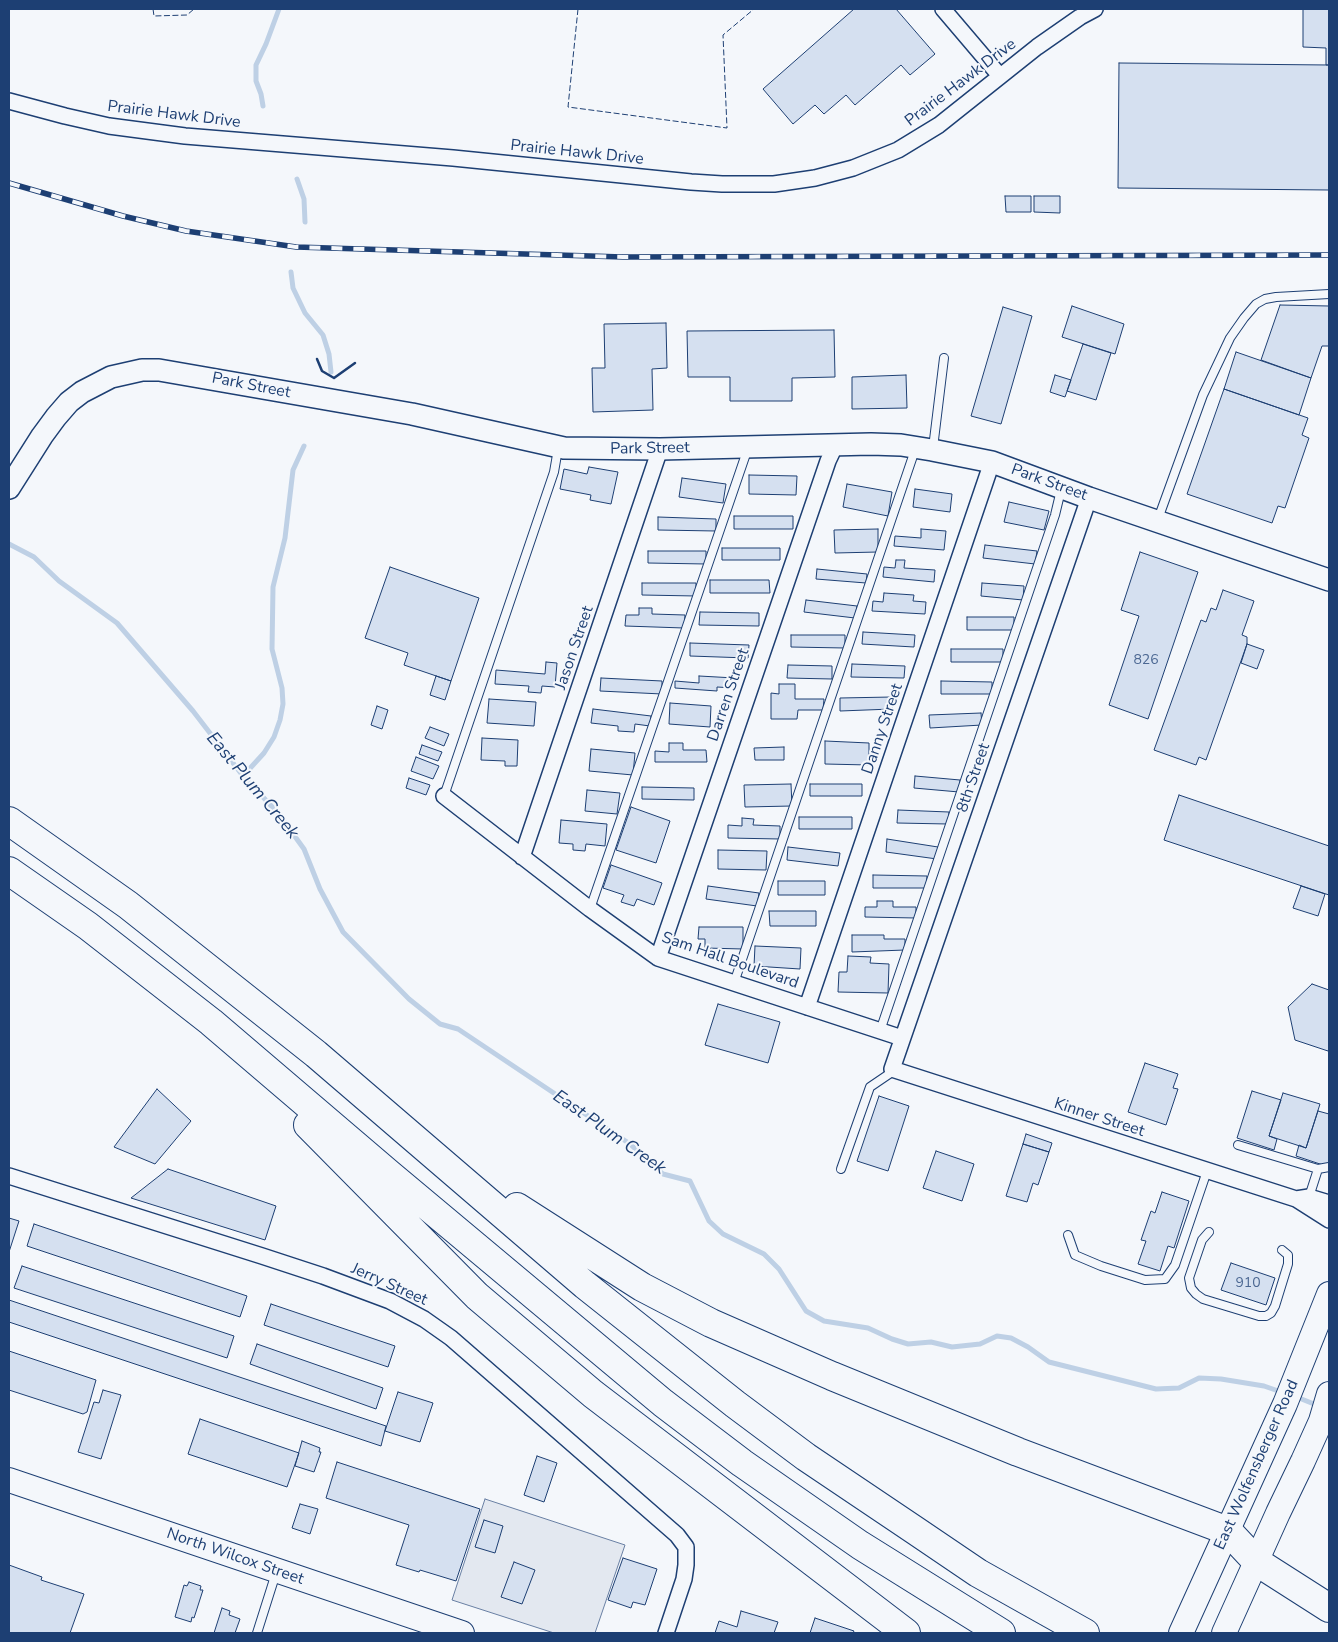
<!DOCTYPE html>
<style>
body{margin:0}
#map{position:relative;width:1338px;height:1642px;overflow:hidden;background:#f4f7fb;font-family:"Nunito Sans",sans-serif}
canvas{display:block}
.frame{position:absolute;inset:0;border:10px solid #1d3f73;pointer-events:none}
</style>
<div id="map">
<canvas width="1338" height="1642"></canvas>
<div class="frame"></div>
</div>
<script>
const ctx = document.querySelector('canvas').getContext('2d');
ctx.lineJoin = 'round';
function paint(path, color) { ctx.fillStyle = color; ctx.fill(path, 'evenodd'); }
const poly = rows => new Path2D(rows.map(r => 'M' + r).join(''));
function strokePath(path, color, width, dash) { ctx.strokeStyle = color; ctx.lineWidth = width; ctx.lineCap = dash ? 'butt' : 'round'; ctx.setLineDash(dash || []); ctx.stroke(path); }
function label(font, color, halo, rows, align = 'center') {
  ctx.font = font + ' "Nunito Sans",sans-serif'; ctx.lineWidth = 4; ctx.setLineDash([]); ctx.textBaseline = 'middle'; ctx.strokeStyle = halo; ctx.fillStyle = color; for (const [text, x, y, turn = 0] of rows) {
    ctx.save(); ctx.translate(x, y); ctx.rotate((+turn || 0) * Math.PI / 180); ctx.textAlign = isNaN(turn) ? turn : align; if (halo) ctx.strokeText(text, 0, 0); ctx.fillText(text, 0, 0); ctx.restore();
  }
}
const parking = poly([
 [485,1499,625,1545,595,1633,554,1633,452,1600,485,1499]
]);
const stream = poly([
 [263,106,261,94,256,81,256,65,266,44,279,9],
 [297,179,304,199,305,222],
 [291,272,293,288,305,313,323,335,329,354,331,372],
 [9,544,34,557,59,581,117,623,193,711,243,776,278,813,304,849,320,889,343,932,409,999,440,1024,458,1029,630,1144,663,1174,690,1181,709,1221,723,1234,764,1254,779,1269,806,1311,824,1321,868,1328,892,1339,908,1344,931,1342,952,1347,980,1344,997,1336,1011,1338,1028,1347,1049,1362,1156,1389,1179,1388,1199,1378,1221,1379,1264,1386,1284,1393],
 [243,776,264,753,274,737,280,720,283,704,282,688,272,649,273,587,285,538,293,470,304,446],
 [1294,1396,1319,1406]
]);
const building = poly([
 [854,9,896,9,935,54,910,75,901,65,855,105,846,95,824,114,815,105,793,124,763,89,854,9],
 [1303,9,1329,9,1329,65,1326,65,1326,48,1303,47,1303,9],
 [1119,63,1329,65,1329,190,1118,188,1119,63],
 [1005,196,1031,196,1031,212,1006,212,1005,196],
 [1034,196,1060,196,1060,213,1034,212,1034,196],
 [1280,305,1329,306,1329,346,1322,346,1311,378,1261,360,1280,305],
 [1072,306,1124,324,1115,354,1062,337,1072,306],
 [1003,307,1032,316,1001,424,971,416,1003,307],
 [666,323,667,368,652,369,653,410,593,412,592,368,605,368,604,324,666,323],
 [834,330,835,377,792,378,792,401,730,401,730,377,688,377,687,331,834,330],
 [1083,344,1111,353,1096,400,1067,391,1083,344],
 [1236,352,1311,378,1299,415,1224,389,1236,352],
 [906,375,907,408,852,409,852,377,906,375],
 [1055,375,1071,380,1065,397,1050,392,1055,375],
 [1224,389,1308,418,1302,435,1309,438,1285,508,1278,506,1272,523,1187,494,1224,389],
 [589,467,618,472,611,504,590,500,591,495,560,489,564,469,587,474,589,467],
 [749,475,797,476,796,495,749,494,749,475],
 [682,478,726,484,723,503,679,497,682,478],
 [847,484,892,492,888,516,843,507,847,484],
 [915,489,952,494,950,512,913,507,915,489],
 [1009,502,1049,511,1044,530,1004,522,1009,502],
 [734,516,793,516,793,529,734,529,734,516],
 [658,517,716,519,716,531,658,530,658,517],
 [878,529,878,552,835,553,834,530,878,529],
 [921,529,946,531,944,550,894,546,895,536,921,538,921,529],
 [985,545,1037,551,1035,564,983,558,985,545],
 [722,548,780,548,780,560,722,560,722,548],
 [648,551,706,551,706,564,648,563,648,551],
 [1140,552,1198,572,1148,719,1109,705,1139,616,1121,610,1140,552],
 [896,560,905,560,904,568,935,570,934,582,883,577,884,567,895,568,896,560],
 [390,567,479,598,451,681,404,665,408,653,365,638,390,567],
 [817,569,867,574,866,583,816,579,817,569],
 [710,580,769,580,770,593,710,593,710,580],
 [642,583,696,583,696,596,642,595,642,583],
 [982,583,1024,586,1023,600,981,596,982,583],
 [1223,590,1254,601,1242,635,1247,637,1247,644,1206,760,1199,757,1196,765,1154,750,1201,620,1206,622,1211,608,1216,610,1223,590],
 [884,593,914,595,913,601,926,602,925,614,872,611,873,601,883,602,884,593],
 [806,600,857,606,855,618,804,612,806,600],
 [639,608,652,608,652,614,685,615,684,628,625,626,626,615,639,615,639,608],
 [700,612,759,613,759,626,699,625,700,612],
 [967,617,1014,617,1014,630,967,630,967,617],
 [863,632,915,635,914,647,862,644,863,632],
 [791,635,845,635,845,648,791,647,791,635],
 [690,643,749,645,748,658,690,656,690,643],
 [1247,644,1264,650,1257,669,1241,663,1247,644],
 [951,649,1003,649,1003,662,951,662,951,649],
 [546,662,557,663,555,687,542,686,541,693,528,692,529,686,495,684,496,670,545,674,546,662],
 [852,664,905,666,904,678,851,677,852,664],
 [788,665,832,666,832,679,787,678,788,665],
 [436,676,451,681,445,700,430,695,436,676],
 [699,676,735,678,734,688,717,687,717,691,675,688,675,681,699,683,699,676],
 [601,678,662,681,662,694,600,691,601,678],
 [941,681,992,682,992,694,941,694,941,681],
 [779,684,795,684,795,699,824,699,823,710,798,710,797,719,771,719,771,693,779,694,779,684],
 [892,697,892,709,840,711,840,698,892,697],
 [489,699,536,702,534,726,487,723,489,699],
 [670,703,711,706,710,727,669,724,670,703],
 [377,706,388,710,382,729,371,725,377,706],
 [593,709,651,716,650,726,635,724,634,732,618,731,618,726,591,723,593,709],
 [981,713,982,725,930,728,929,715,981,713],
 [430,727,449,734,444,746,425,738,430,727],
 [482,738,518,740,517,766,505,766,505,761,481,760,482,738],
 [825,741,869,743,869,765,825,764,825,741],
 [669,743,683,743,683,750,706,750,707,762,655,762,655,751,669,752,669,743],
 [422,745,442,752,438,761,419,754,422,745],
 [784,747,784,760,755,760,754,748,784,747],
 [591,749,635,753,633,775,589,771,591,749],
 [416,757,439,766,433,779,411,771,416,757],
 [915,776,960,780,959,792,914,788,915,776],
 [409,778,430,785,426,795,406,788,409,778],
 [791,784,792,806,745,807,744,785,791,784],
 [810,784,862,784,862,796,810,796,810,784],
 [642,787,694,788,694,800,642,799,642,787],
 [587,790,620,793,617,814,585,811,587,790],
 [1179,795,1329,846,1329,895,1164,840,1179,795],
 [631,807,670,821,656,863,616,850,631,807],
 [898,810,949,812,948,824,897,823,898,810],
 [799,817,852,817,852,829,799,829,799,817],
 [742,818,754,819,753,825,780,826,780,839,728,838,728,825,742,826,742,818],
 [561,820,607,824,605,846,586,844,585,851,573,850,573,844,559,843,561,820],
 [887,839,938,847,937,859,886,852,887,839],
 [788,847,840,853,838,866,787,860,788,847],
 [718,850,767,851,766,870,718,869,718,850],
 [611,865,662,883,654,905,637,899,634,906,621,902,624,895,603,888,611,865],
 [873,875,927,876,926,888,873,888,873,875],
 [778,881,825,881,825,895,778,895,778,881],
 [708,886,759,893,757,906,706,899,708,886],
 [1301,886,1325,894,1318,916,1293,908,1301,886],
 [877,901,893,901,893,907,916,907,916,918,865,917,865,907,877,907,877,901],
 [769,911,816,911,816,926,770,926,769,911],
 [699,927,743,927,743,949,705,948,705,939,698,939,699,927],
 [852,935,884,935,884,939,905,939,905,950,852,952,852,935],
 [755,946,801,948,800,969,754,966,755,946],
 [848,956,871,957,870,963,889,964,888,993,838,992,839,972,847,972,848,956],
 [1312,984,1329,990,1329,1049,1328,1051,1295,1040,1288,1007,1312,984],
 [718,1004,780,1022,768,1063,705,1045,718,1004],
 [1145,1063,1178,1074,1173,1088,1178,1089,1166,1125,1128,1112,1145,1063],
 [157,1089,191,1121,155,1164,114,1147,157,1089],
 [1252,1091,1281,1100,1269,1136,1277,1139,1274,1150,1237,1138,1252,1091],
 [1283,1093,1320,1104,1306,1148,1269,1136,1283,1093],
 [879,1096,909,1106,888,1171,857,1161,879,1096],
 [1318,1111,1329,1114,1329,1167,1296,1156,1299,1145,1306,1148,1318,1111],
 [1026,1134,1052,1143,1049,1152,1023,1144,1026,1134],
 [1023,1144,1049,1152,1038,1185,1033,1183,1027,1202,1006,1196,1023,1144],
 [936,1151,974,1164,962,1201,923,1188,936,1151],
 [168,1169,276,1206,265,1240,131,1198,168,1169],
 [1162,1192,1189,1201,1174,1248,1168,1246,1160,1271,1138,1264,1146,1241,1141,1240,1151,1211,1155,1213,1162,1192],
 [9,1218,19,1221,9,1252,9,1218],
 [34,1224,247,1296,240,1317,27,1246,34,1224],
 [1231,1263,1275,1278,1266,1305,1221,1290,1231,1263],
 [22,1266,234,1336,227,1358,14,1288,22,1266],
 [9,1300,386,1426,381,1446,9,1322,9,1300],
 [271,1304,395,1346,388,1367,264,1325,271,1304],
 [257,1344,383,1388,376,1409,250,1364,257,1344],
 [9,1351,96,1380,87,1412,83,1414,9,1390,9,1351],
 [103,1390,121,1395,101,1459,78,1452,94,1402,99,1403,103,1390],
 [398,1392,433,1403,420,1442,385,1431,398,1392],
 [200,1419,299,1453,287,1487,188,1454,200,1419],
 [302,1441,320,1448,319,1452,321,1452,314,1472,295,1466,302,1441],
 [537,1456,557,1463,544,1502,524,1495,537,1456],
 [337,1462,480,1509,456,1581,420,1570,419,1572,396,1565,409,1525,326,1498,337,1462],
 [300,1504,318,1509,310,1534,292,1528,300,1504],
 [484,1520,503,1526,495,1553,475,1547,484,1520],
 [623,1558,657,1569,645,1605,633,1602,631,1608,608,1600,623,1558],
 [514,1562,535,1570,522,1604,501,1597,514,1562],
 [9,1565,42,1577,41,1580,84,1594,70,1633,9,1633,9,1565],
 [189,1582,201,1586,200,1590,203,1590,194,1618,192,1617,191,1622,175,1617,184,1585,187,1586,189,1582],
 [222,1608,230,1611,229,1615,240,1619,235,1633,214,1633,222,1608],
 [741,1611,778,1622,774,1633,715,1633,719,1621,737,1627,741,1611],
 [815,1618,854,1631,853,1633,810,1633,815,1618]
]);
const lane = poly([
 [933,448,944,358],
 [1158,519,1203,395,1230,338,1244,318,1256,304,1265,299,1276,297,1329,294],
 [444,796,554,472,558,449],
 [590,909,748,448],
 [734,983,915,450],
 [880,1031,1055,515,1061,490],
 [1238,1145,1318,1169],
 [841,1169,870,1087,895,1070],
 [1309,1197,1318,1169,1329,1167],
 [1209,1232,1202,1240,1189,1278,1191,1288,1196,1294,1203,1299,1259,1316,1266,1316,1271,1313,1275,1306,1288,1264,1288,1255,1282,1250],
 [1068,1235,1075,1255,1101,1266,1145,1280,1165,1279,1175,1265,1207,1171],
 [257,1633,276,1573]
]);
const street = poly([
 [943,9,1000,76],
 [9,101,65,116,109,126,185,136,453,158,691,182,722,184,774,184,815,178,853,168,898,150,939,125,1037,47,1080,17,1095,9],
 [1089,498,892,1069,1296,1199,1329,1220],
 [444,796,590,909,658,958,902,1038],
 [522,857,660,449],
 [658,958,828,461,836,444],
 [807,1007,992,462],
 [9,1176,262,1256,323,1276,390,1301,424,1319,451,1338,677,1535,686,1547,686,1565,684,1579,666,1633],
 [1296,1199,1309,1197,1329,1203]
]);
const secondary = poly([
 [9,488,42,436,56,417,69,402,82,392,111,377,142,370,159,370,412,414,564,448,660,449,871,444,901,445,932,450,992,462,1089,498,1329,580]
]);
const primary = poly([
 [9,1480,462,1633],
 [1181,1633,1285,1404,1329,1294],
 [1224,1633,1278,1513,1303,1461,1321,1421,1329,1394]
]);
const highway = poly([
 [9,821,128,905,316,1054,585,1285,735,1404,806,1457,916,1531,978,1573,1085,1633],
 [9,871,88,926,211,1022,389,1174,663,1403,742,1463,860,1545,1001,1633],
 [308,1125,477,1296,593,1394,906,1633],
 [517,1207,642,1287,711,1323,832,1376,1018,1452,1228,1531,1257,1562,1329,1608]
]);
const rail = poly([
 [9,183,123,216,186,231,296,247,623,257,1329,255]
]);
const fence = poly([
 [153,9,154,16,187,15,194,9],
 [578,9,568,107,727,128,723,35,754,9]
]);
const wall = poly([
 [317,359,322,371,334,378,355,363]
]);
const numberNames = [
 ["826",1146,661],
 ["910",1248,1284]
];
const streetNames = [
 ["Prairie Hawk Drive",961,83,-37],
 ["Prairie Hawk Drive",174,115,7],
 ["Prairie Hawk Drive",577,153,6],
 ["Park Street",251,386,11],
 ["Park Street",650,449,-1],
 ["Park Street",1049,483,20],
 ["Jason Street",575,648,-71],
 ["Darren Street",729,695,-71],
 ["Danny Street",883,729,-71],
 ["8th Street",974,778,-71],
 ["Sam Hall Boulevard",730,961,19],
 ["Kinner Street",1099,1118,18],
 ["Jerry Street",389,1285,24],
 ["East Wolfensberger Road",1257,1465,-66],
 ["North Wilcox Street",235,1557,19]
];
const waterNames = [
 ["East Plum Creek",252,786,50],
 ["East Plum Creek",609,1133,35]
];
paint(parking, '#e3e8f0');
strokePath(parking, '#687fa3', 1);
strokePath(stream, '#bed0e5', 5);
paint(building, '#d5e0f0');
strokePath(building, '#1d3f73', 1);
strokePath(lane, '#1d3f73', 10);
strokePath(street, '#1d3f73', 18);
strokePath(secondary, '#1d3f73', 24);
strokePath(primary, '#1d3f73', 26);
strokePath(highway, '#1d3f73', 30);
strokePath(lane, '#f4f7fb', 8);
strokePath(street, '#f4f7fb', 15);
strokePath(secondary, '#f4f7fb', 21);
strokePath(primary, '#f4f7fb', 24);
strokePath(highway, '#f4f7fb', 28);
strokePath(rail, '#1d3f73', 5.5);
strokePath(rail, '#f4f7fb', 4, [11]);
strokePath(fence, '#1d3f73', 1, [6, 2.5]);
strokePath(wall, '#1d3f73', 2.5);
label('14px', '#4b6792', null, numberNames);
label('16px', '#1d3f73', '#f4f7fb', streetNames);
label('italic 18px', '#1d3f73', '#f4f7fb', waterNames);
</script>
